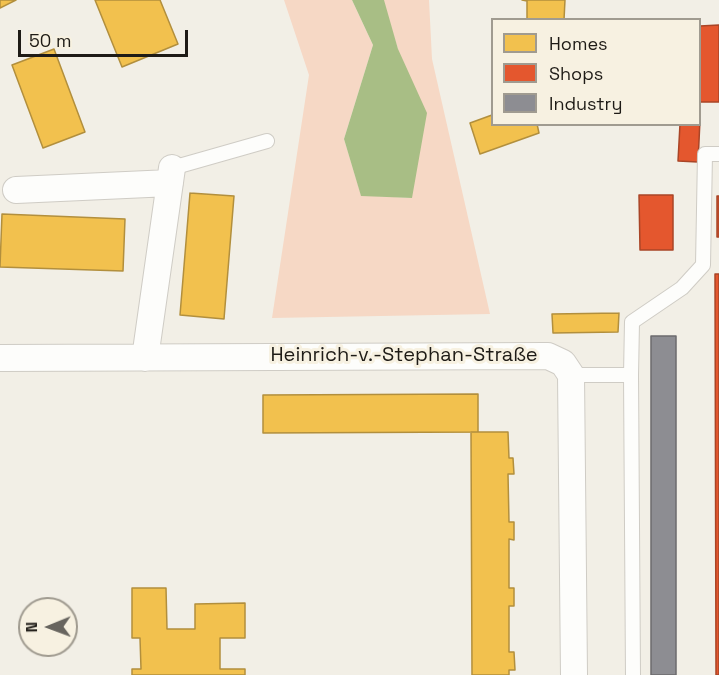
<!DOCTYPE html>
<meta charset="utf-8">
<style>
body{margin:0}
#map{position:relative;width:719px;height:675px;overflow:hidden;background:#f2efe6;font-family:"Space Grotesk",sans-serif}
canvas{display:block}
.legend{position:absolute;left:491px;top:18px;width:210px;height:108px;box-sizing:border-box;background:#f7f1e1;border:2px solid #a09b90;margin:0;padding:8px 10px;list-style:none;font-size:18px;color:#1e1b16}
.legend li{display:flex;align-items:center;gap:12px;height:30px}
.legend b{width:30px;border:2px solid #a09b90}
.north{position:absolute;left:18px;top:597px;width:60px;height:60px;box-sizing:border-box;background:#f7f1e1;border:2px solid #a09b90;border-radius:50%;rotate:269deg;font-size:16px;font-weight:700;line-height:24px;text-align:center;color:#1e1b16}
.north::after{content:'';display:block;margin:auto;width:21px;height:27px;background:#68655f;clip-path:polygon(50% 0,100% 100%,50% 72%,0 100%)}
.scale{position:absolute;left:18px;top:30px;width:170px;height:27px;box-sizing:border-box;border:3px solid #1e1b16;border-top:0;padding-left:8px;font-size:18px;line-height:21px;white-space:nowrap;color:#1e1b16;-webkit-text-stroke:4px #f7f1e1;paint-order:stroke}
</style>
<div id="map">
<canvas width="719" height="675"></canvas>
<ul class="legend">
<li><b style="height:16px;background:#f2c14e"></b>Homes</li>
<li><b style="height:16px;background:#e4572e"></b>Shops</li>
<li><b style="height:16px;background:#8d8d92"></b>Industry</li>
</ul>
<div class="north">N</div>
<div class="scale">50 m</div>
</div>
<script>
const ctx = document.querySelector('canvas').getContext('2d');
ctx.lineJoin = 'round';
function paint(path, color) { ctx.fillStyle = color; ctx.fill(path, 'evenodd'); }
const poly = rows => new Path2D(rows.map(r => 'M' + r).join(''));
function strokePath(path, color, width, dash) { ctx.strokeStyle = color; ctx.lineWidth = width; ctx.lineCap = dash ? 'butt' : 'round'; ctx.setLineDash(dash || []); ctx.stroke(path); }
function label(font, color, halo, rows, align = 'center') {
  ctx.font = font + ' "Space Grotesk",sans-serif'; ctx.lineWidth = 6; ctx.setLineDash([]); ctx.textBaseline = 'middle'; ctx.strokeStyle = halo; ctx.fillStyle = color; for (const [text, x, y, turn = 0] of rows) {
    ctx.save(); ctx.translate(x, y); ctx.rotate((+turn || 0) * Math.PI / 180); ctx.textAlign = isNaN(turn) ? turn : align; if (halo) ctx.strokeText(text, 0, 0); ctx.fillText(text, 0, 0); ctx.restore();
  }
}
const green = poly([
 [284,0,352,0,373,45,344,139,361,195,411,198,398,49,383,3,384,0,429,0,432,59,490,314,272,318,309,75]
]);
const water = poly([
 [352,0,384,0,398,49,427,113,412,198,361,196,344,139,373,45]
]);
const homes = poly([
 [0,0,16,0,0,8,0,0],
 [95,0,160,0,178,44,122,67,95,0],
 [565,0,564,20,527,20,527,1,522,0,565,0],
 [54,49,85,132,43,148,12,65,54,49],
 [492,115,492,124,537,124,539,133,480,154,470,123,492,115],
 [190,193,234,196,224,319,180,315,190,193],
 [2,214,125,219,123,271,0,267,2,214],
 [619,313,618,332,553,333,552,314,619,313],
 [478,394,478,432,263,433,263,395,478,394],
 [471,432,508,432,509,458,513,458,514,474,508,474,509,522,514,522,514,540,509,539,509,588,514,588,514,606,509,606,509,652,514,652,515,670,509,670,509,675,472,675,471,432],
 [132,588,166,588,167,629,195,629,195,604,245,603,245,638,220,638,220,669,245,669,245,675,132,675,132,669,141,669,140,638,132,638,132,588]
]);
const shops = poly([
 [719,25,719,102,700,102,700,26,719,25],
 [700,120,698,162,678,161,680,124,700,124,700,120],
 [639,195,673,195,673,250,640,250,639,195],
 [717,196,719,196,719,237,717,237,717,196],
 [715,274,719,274,719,675,716,675,715,274]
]);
const industry = poly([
 [651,336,676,336,676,675,651,675,651,336]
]);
const lane = poly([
 [172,168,267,141],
 [571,375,631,375,633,675],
 [631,375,632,322,682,288,703,265,705,154,719,154]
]);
const street = poly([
 [16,190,170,183],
 [0,358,548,356,563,363,571,375,574,675],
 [145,358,172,168]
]);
const streetNames = [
 ["Heinrich-v.-Stephan-Straße",404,356]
];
paint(green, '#f6d8c5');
paint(water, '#a8be85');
paint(homes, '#f2c14e');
strokePath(homes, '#b28f3d', 1.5);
paint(shops, '#e4572e');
strokePath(shops, '#a94527', 1.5);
paint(industry, '#8d8d92');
strokePath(industry, '#6c6b6d', 1.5);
strokePath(lane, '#cfccc5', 16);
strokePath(street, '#cfccc5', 28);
strokePath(lane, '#fdfdfb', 14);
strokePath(street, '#fdfdfb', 26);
label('20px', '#1e1b16', '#f7f1e1', streetNames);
</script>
